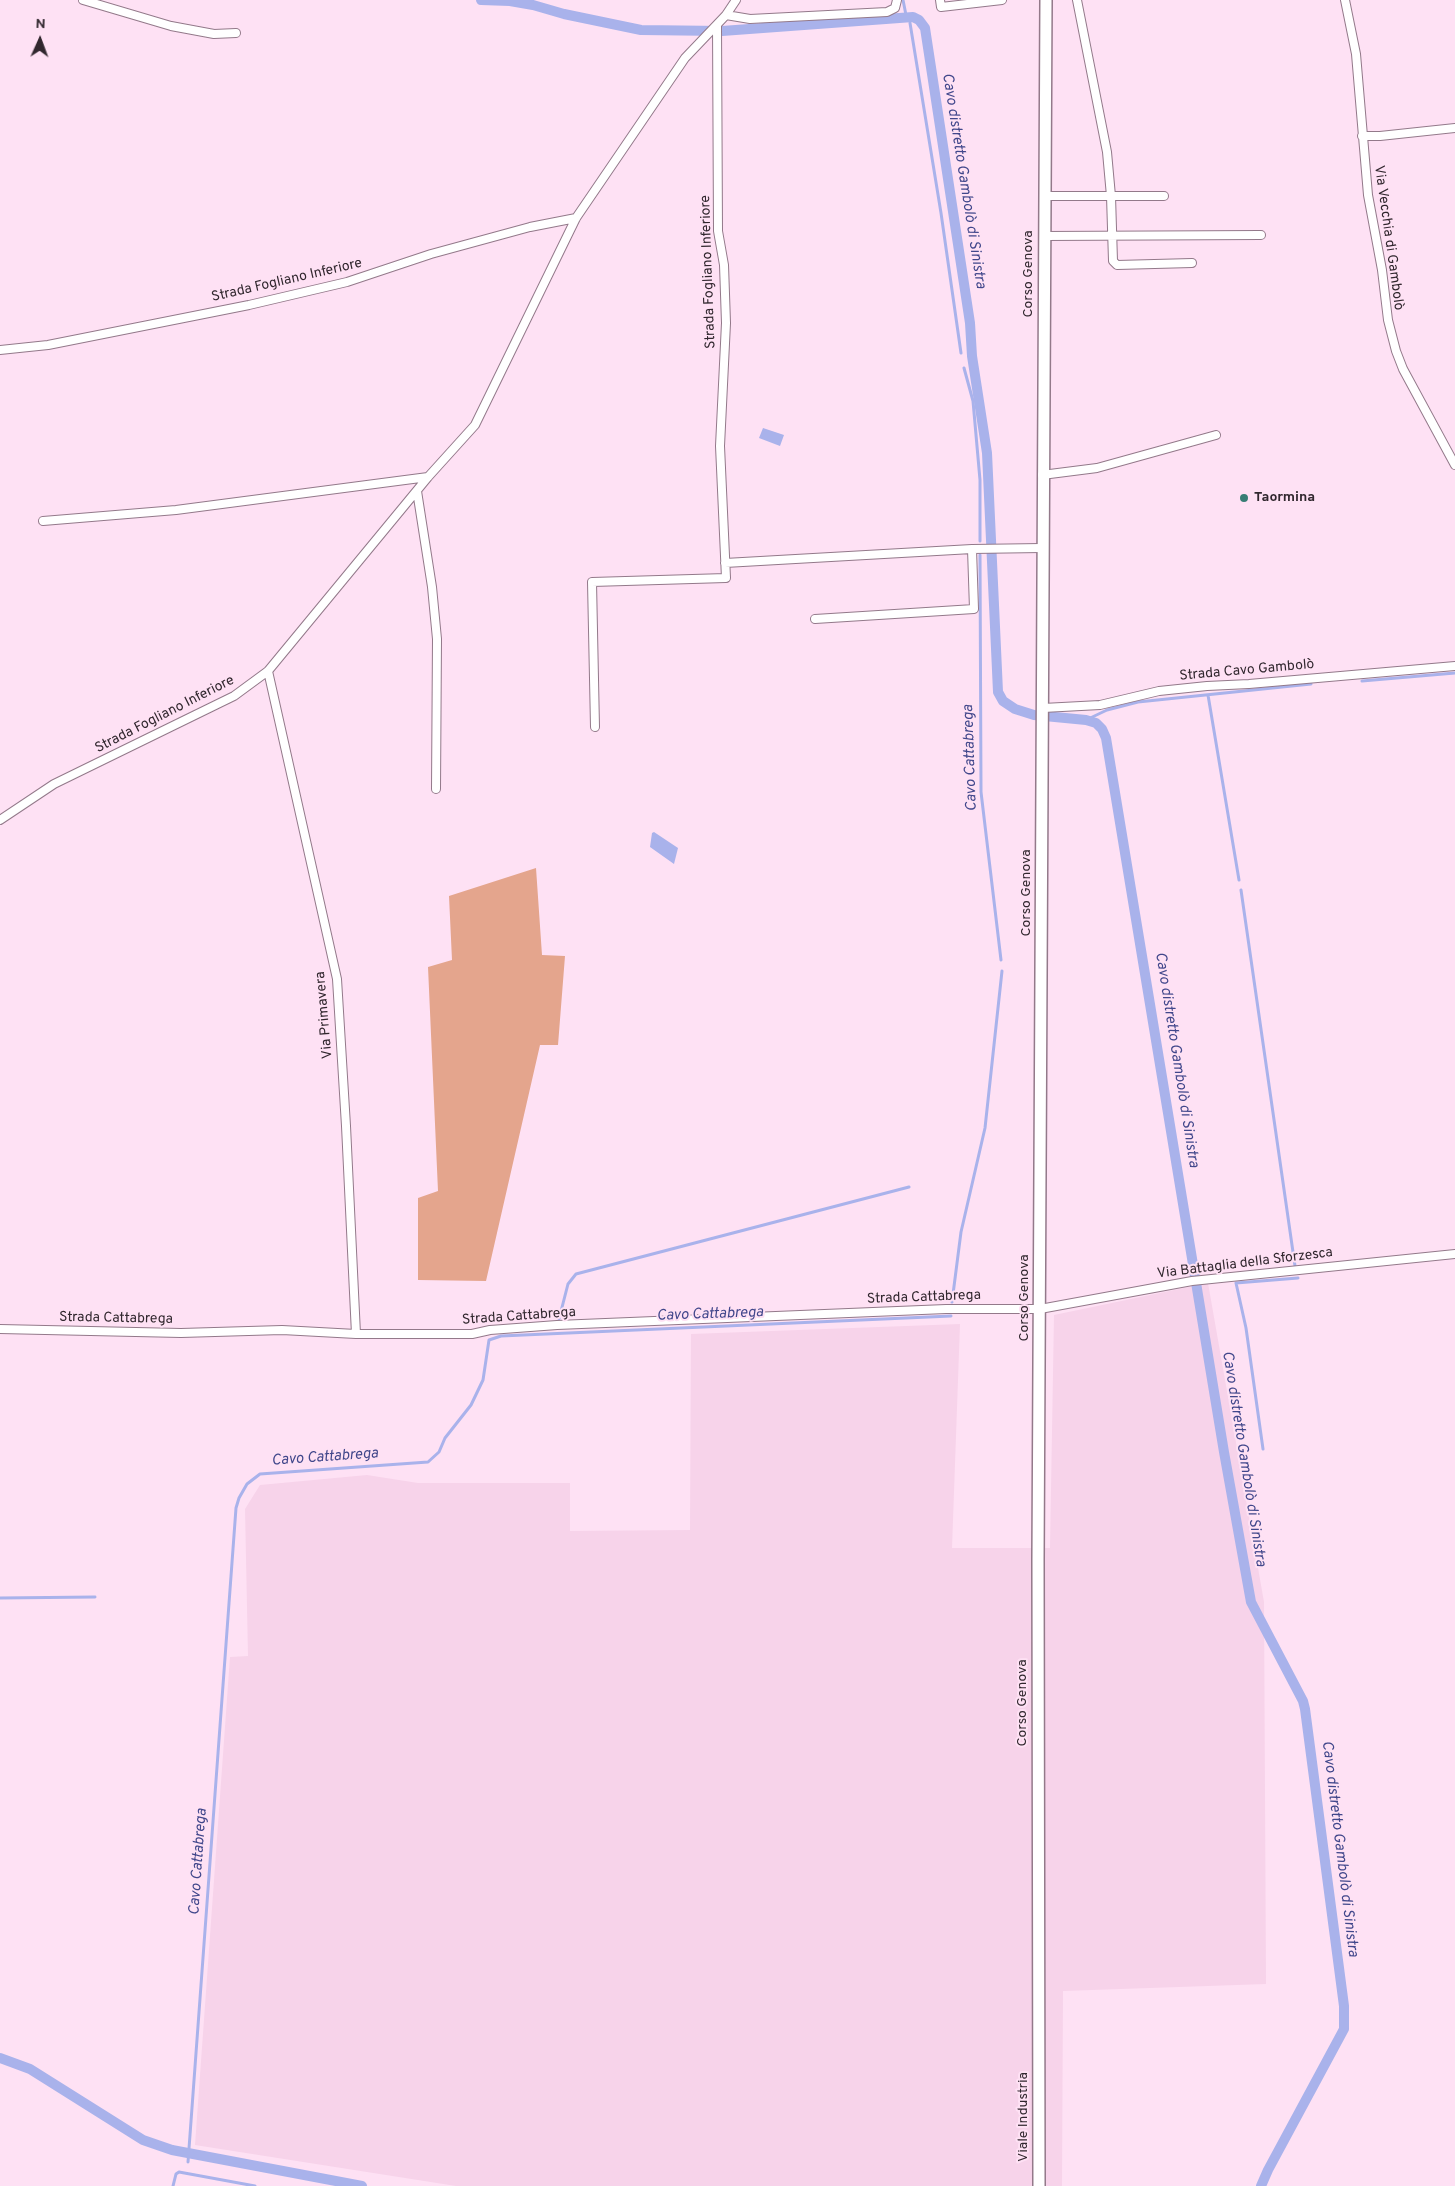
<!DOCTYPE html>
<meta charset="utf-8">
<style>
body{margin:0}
#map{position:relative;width:1455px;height:2186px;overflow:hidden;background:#fee1f4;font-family:Overpass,sans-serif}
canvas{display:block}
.north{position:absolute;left:15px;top:15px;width:50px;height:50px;-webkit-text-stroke:4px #fee1f4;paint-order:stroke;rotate:2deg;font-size:14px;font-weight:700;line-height:20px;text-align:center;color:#31272e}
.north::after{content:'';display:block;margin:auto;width:18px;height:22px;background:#31272e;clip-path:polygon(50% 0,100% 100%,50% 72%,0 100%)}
</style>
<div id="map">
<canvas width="1455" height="2186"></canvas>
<div class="north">N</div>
</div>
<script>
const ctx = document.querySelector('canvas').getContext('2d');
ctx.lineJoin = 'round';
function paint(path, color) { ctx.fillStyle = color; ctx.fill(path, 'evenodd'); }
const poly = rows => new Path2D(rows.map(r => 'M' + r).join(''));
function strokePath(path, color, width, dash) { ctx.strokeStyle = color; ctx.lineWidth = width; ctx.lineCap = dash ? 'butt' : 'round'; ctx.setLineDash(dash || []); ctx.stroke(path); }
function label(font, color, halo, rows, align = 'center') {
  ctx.font = font + ' Overpass,sans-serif'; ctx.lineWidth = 4; ctx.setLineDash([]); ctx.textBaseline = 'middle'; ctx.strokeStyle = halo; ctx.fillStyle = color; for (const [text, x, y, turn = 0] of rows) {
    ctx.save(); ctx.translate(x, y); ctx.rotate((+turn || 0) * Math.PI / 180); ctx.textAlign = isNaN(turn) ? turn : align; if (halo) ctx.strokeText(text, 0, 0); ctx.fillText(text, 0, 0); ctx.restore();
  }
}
const built = poly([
 [1208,1283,1264,1602,1266,1984,1063,1991,1062,2186,456,2186,195,2145,230,1657,248,1656,245,1509,260,1485,367,1475,418,1483,570,1483,570,1531,690,1530,691,1334,960,1324,952,1548,1050,1548,1054,1315]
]);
const forest = poly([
 [536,868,542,955,565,956,558,1045,540,1045,486,1281,418,1280,418,1198,438,1191,428,967,452,960,449,896]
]);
const water = poly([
 [763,428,784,435,780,446,759,438],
 [654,832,678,848,674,864,650,847,652,833]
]);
const stream = poly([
 [903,0,906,15],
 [910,23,941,213,961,353],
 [964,368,973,401,980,480,980,541],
 [980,555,981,792,1001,960],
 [1362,681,1455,673],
 [1208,695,1239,880],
 [1086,720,1107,710,1138,702,1311,684],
 [1241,890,1295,1266],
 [952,1302,961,1232,985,1128,1002,971],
 [559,1319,568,1284,576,1274,909,1187],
 [1263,1449,1246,1328,1236,1283,1298,1278],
 [0,1598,95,1597],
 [188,2162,236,1508,239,1498,247,1484,260,1474,428,1462,439,1452,445,1438,471,1405,483,1380,489,1340,501,1336,951,1316],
 [173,2186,176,2174,179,2172,255,2186]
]);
const canal = poly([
 [481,0,510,1,533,5,564,14,641,30,722,31,913,17,919,20,925,28,970,323,972,356,987,453,998,692,1003,701,1015,709,1034,715,1086,720,1096,723,1102,729,1106,738,1224,1452,1251,1602,1303,1701,1305,1709,1344,2006,1344,2029,1268,2170,1261,2186],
 [0,2058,30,2069,143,2140,172,2150,362,2186]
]);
const minor = poly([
 [83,0,171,26,214,34,236,33],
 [940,0,941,7,1002,0],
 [1077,0,1107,152,1111,196,1113,261,1117,265,1192,263],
 [1345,0,1356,54,1368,195,1382,270,1388,320,1396,351,1403,369,1455,465],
 [726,15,750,19,887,12,895,8,897,0],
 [1362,136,1380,136,1455,128],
 [1044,196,1164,196],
 [1044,236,1261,235],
 [0,350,48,345,249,305,347,282,431,254,530,227,576,218],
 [1042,475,1097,468,1216,435],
 [417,491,432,587,437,639,436,789],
 [43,521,176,510,428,477],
 [725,563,972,549,1042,548],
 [815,619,974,609,972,549],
 [268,671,337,979,346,1126,356,1334],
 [1043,708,1100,705,1159,691,1207,686,1249,684,1455,666],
 [595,727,592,582,726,578,720,446,726,323,724,265,718,231,717,25],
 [0,820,54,784,234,696,268,671,428,477,475,425,576,218,685,58,726,15,736,0],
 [0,1329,181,1333,282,1330,356,1334,472,1334,490,1330,557,1325,946,1309,1040,1309,1192,1281,1455,1254]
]);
const secondary = poly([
 [1039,2186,1038,1558,1046,0]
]);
const markers = [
 [1244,498,5,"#377d74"]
];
const streetNames = [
 ["Via Vecchia di Gambolò",1388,238,82],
 ["Strada Fogliano Inferiore",709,272,-92],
 ["Corso Genova",1029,274,-90],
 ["Strada Fogliano Inferiore",287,281,-13],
 ["Strada Cavo Gambolò",1247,671,-5],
 ["Strada Fogliano Inferiore",165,715,-27],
 ["Corso Genova",1027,893,-90],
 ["Via Primavera",325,1015,-95],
 ["Via Battaglia della Sforzesca",1245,1264,-7],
 ["Strada Cattabrega",924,1298,-2],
 ["Corso Genova",1025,1298,-90],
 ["Strada Cattabrega",519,1317,-4],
 ["Strada Cattabrega",116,1319,1],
 ["Corso Genova",1023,1703,-90],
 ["Viale Industria",1024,2117,-90]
];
const poiNames = [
 ["Taormina",1254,498]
];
const waterNames = [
 ["Cavo distretto Gambolò di Sinistra",963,181,81],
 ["Cavo Cattabrega",971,758,-92],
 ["Cavo distretto Gambolò di Sinistra",1176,1060,81],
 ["Cavo Cattabrega",710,1315,-2],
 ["Cavo Cattabrega",325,1458,-4],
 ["Cavo distretto Gambolò di Sinistra",1243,1459,81],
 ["Cavo distretto Gambolò di Sinistra",1339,1849,83],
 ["Cavo Cattabrega",199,1862,-86]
];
paint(built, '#f7d3ea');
paint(forest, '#e4a58d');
paint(water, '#a9b2eb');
strokePath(stream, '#a9b2eb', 3);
strokePath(canal, '#a9b2eb', 10);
strokePath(minor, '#93798a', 10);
strokePath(secondary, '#93798a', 14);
strokePath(minor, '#fff', 8);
strokePath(secondary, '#fff', 11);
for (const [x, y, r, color] of markers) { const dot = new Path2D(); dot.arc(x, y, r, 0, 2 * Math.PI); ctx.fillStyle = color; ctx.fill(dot); strokePath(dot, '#fee1f4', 2); }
label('14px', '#31272e', '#fee1f4', streetNames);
label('bold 14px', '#31272e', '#fee1f4', poiNames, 'left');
label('italic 15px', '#41478b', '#fee1f4', waterNames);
</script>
